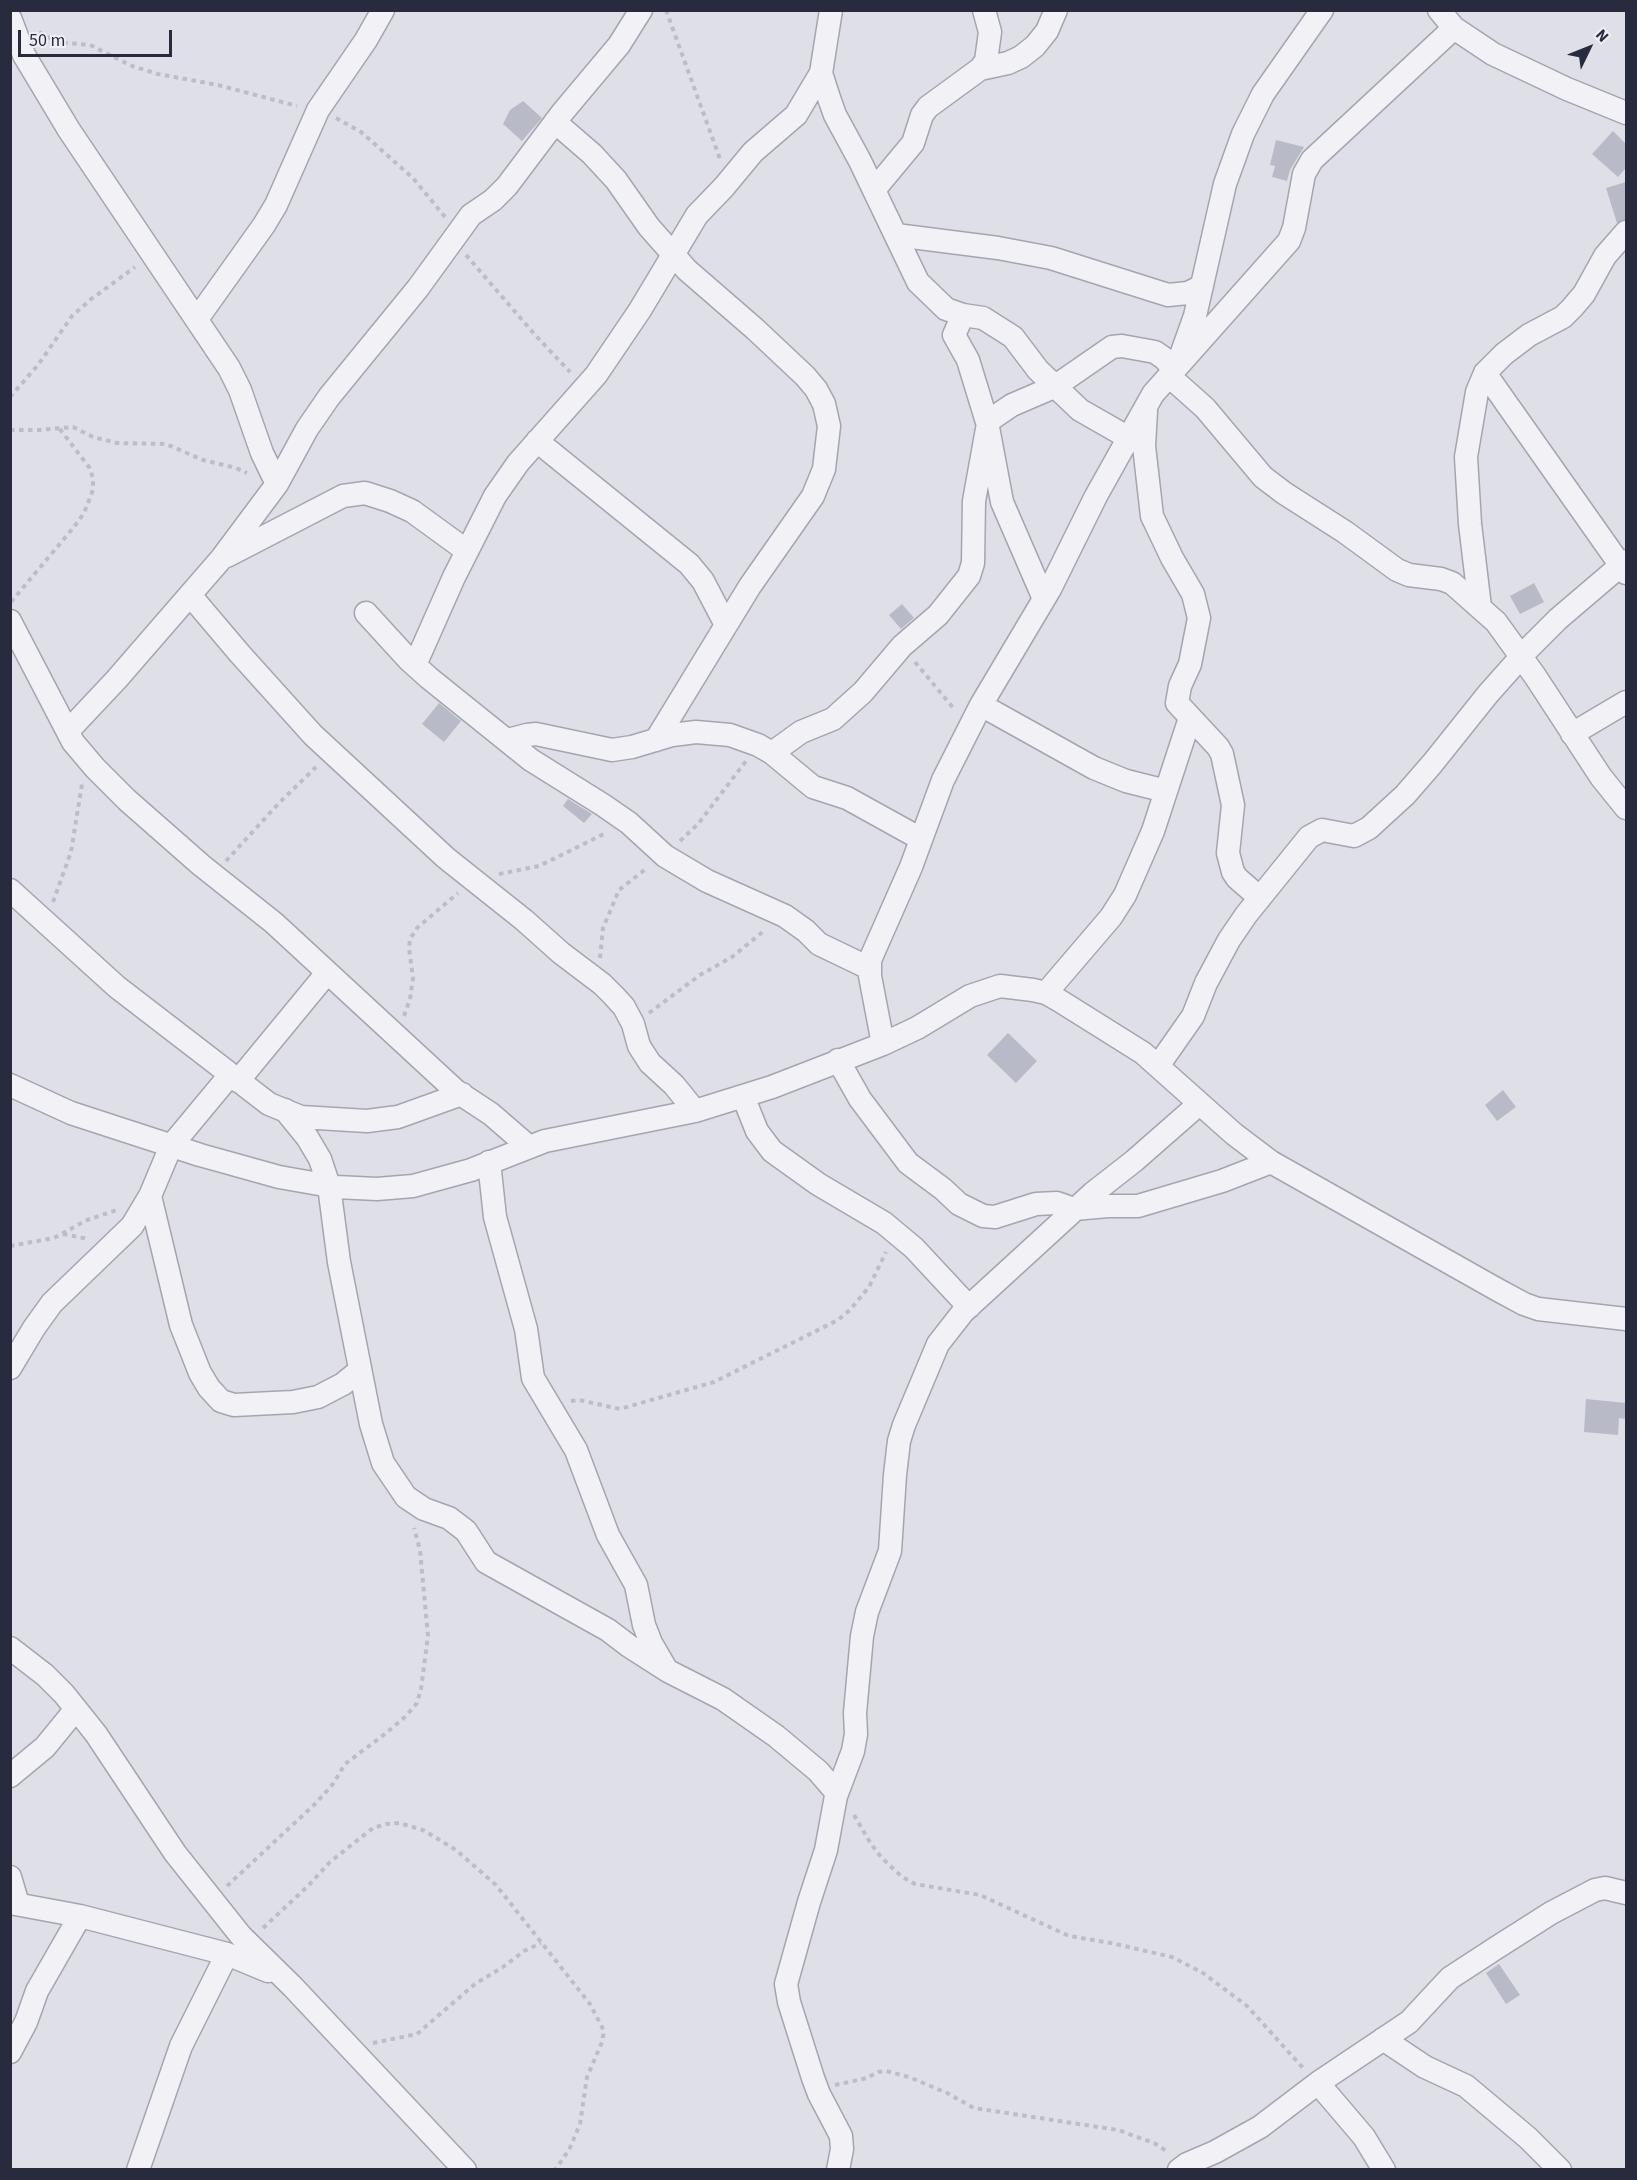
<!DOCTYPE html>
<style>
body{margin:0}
#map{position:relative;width:1637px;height:2180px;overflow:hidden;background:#dedfe7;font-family:"Source Sans 3",sans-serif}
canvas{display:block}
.frame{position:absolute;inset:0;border:12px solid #282a3d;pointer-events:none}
.north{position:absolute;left:1559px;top:18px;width:60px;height:60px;-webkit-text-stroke:4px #eeeff5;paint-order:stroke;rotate:47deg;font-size:16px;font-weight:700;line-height:24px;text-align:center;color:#282a3d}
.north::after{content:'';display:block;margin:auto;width:21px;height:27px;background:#282a3d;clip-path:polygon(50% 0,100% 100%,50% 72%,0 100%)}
.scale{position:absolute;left:18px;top:30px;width:154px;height:27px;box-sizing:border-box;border:3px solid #282a3d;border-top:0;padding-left:8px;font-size:18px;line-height:21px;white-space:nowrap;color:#282a3d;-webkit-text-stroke:4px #eeeff5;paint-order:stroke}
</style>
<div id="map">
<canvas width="1637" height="2180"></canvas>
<div class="frame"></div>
<div class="north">N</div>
<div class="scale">50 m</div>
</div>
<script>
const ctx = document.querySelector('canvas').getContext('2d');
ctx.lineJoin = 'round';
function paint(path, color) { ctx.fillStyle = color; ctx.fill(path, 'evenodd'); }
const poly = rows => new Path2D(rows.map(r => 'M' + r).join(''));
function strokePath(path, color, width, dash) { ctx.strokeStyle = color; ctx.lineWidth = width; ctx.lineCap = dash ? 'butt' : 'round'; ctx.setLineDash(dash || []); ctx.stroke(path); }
const building = poly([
 [523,101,542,118,522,141,503,124,510,110],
 [1613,131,1626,144,1626,168,1618,177,1592,154],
 [1276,140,1304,147,1290,170,1287,181,1272,177,1275,166,1270,165],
 [1626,182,1626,219,1617,223,1606,188],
 [1534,583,1544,602,1520,614,1510,596],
 [902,604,914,618,901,629,889,615],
 [439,703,461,721,444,742,422,724],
 [568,799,592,814,584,823,563,806],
 [1008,1033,1037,1061,1016,1083,987,1055],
 [1503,1090,1516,1107,1497,1121,1485,1105],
 [1586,1399,1626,1403,1626,1419,1619,1418,1618,1435,1584,1432],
 [1499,1964,1520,1995,1506,2004,1486,1973]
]);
const path = poly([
 [666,10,720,159],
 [39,32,56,42,90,45,132,66,158,74,218,85,297,106],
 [336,118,361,132,413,178,445,217],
 [466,255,536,336,570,372],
 [10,397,38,365,72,316,90,300,135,267],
 [10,430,38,430,73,427,93,437,117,443,166,444,203,460,236,468,247,473],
 [11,602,74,527,84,513,93,490,93,478,89,467,59,428],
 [915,662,955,710],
 [680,841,698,824,746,761],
 [226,861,279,803,316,767],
 [499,874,539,866,606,833],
 [53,902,71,852,82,784],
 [600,958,603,928,619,890,647,868],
 [649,1013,700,975,732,957,765,930],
 [404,1016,410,999,413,978,409,948,410,939,417,928,458,893],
 [63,1234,88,1239],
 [10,1246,54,1238,87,1220,117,1210],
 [571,1401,579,1400,620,1409,714,1382,838,1320,850,1310,869,1287,886,1252],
 [854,1815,871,1844,881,1857,901,1876,915,1884,980,1895,1069,1936,1111,1943,1172,1957,1203,1973,1247,2006,1304,2069],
 [227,1886,315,1804,333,1784,345,1764,385,1734,406,1716,417,1703,421,1689,428,1636,420,1550,414,1528],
 [263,1928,308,1886,330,1862,373,1828,386,1824,399,1823,423,1830,456,1850,496,1885,590,2004,604,2031,602,2042,587,2077,580,2124,569,2150,555,2170],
 [373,2043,417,2034,475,1984,503,1967,524,1951,541,1943],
 [835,2085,867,2078,878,2072,886,2071,909,2077,947,2093,974,2108,1118,2130,1154,2143,1168,2152]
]);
const minor = poly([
 [831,10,821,73,829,98,835,115,860,161,918,282,946,309,963,315,983,318,1013,337,1038,370,1080,410,1129,438],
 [1439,10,1454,28,1493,54,1567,89,1626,113],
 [10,18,24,55,69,130,229,368,240,390,262,453,277,484],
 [980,69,1008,63,1021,57,1035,46,1047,31,1056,10],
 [555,122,592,154,616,180,649,227,687,270,755,329,805,376,816,389,824,404,829,426,824,469,813,496,750,586,656,740],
 [874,190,913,143,922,115,928,107,980,69,986,61,990,32,984,10],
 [896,235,998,248,1051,258,1168,295,1188,293,1202,286],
 [963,315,954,335,968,360,987,422,1002,502,1044,599],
 [197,319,264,225,276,205,318,110,366,40,383,10],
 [1180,358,1195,316,1225,184,1243,134,1263,94,1322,10],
 [1485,373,1626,573],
 [1169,376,1205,408,1263,477,1284,493,1345,532,1397,570,1409,575,1441,579,1452,583,1496,622,1535,676,1601,777,1626,808],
 [1146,411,1144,446,1152,516,1172,558,1193,594,1199,618,1190,664,1180,686,1177,703,1218,747,1222,754,1233,805,1228,853,1233,872,1237,878,1260,898],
 [987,422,1012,405,1054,387,1112,347,1122,346,1155,352,1165,359,1174,370],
 [537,441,689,564,703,581,726,625],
 [227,556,343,496,365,493,390,501,412,511,467,551],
 [190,595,240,654,313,735,446,858,524,920,561,953,602,984,614,996,624,1007,633,1024,639,1046,650,1063,674,1085,695,1111],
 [1480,607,1470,524,1466,457,1477,392,1485,373,1504,354,1529,335,1563,317,1572,308,1584,294,1605,256,1626,232],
 [366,613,409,660,429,678,531,760,603,805,629,823,665,856,707,881,785,916,806,931,819,944,869,968],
 [10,621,73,742,95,768,127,800,201,865,274,923,456,1091,491,1114,528,1146],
 [415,665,454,577,495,496,518,463,596,375,640,310,697,215,724,187,753,152,796,115,821,73],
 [981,705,1094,768,1126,781,1166,791],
 [68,731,116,680,221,559,277,484,307,429,329,397,418,288,471,215,493,200,507,186,562,113,619,45,641,10],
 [1572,734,1626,702],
 [508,740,527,735,536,734,612,750,632,747,672,735,696,732,730,735,758,745,772,753,813,787,847,798,921,839],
 [772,753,801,732,833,719,863,692,902,646,938,615,969,576,973,563,974,501,987,429],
 [10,890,117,987,269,1104,301,1117,367,1121,398,1117,462,1094],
 [1046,993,1111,917,1125,895,1153,831,1190,718],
 [883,1044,870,976,870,960,911,867,943,780,981,705,1050,589,1096,496,1153,394,1289,241,1294,228,1304,174,1312,160,1454,28],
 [838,1060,860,1099,908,1163,943,1189,959,1204,983,1216,995,1217,1036,1204,1057,1203,1074,1209,1108,1206,1138,1206,1222,1181,1271,1162],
 [1158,1066,1193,1016,1206,983,1229,940,1246,915,1309,837,1322,830,1354,836,1369,828,1405,795,1432,764,1488,694,1528,649,1558,619,1626,561],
 [238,1081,327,973],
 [10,1085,71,1113,200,1155,279,1177,336,1187,377,1189,413,1186,471,1170,545,1141,695,1111,772,1087,883,1044,917,1028,970,996,1000,986,1033,990,1046,993,1060,1001,1143,1053,1234,1134,1271,1162,1498,1290,1524,1304,1538,1309,1626,1319],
 [743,1096,757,1131,772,1151,818,1184,884,1223,914,1248,969,1307],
 [285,1110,307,1137,320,1159,329,1186,339,1262,371,1424,383,1463,406,1497,424,1509,449,1518,466,1531,486,1562,608,1630,629,1646,668,1671,723,1699,776,1736,818,1771,837,1793],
 [489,1162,495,1217,526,1329,533,1378,576,1450,608,1535,636,1585,644,1625,651,1643,665,1667],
 [150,1196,181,1325,200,1373,209,1388,221,1401,234,1405,293,1402,318,1397,343,1384,359,1371],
 [10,1368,34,1328,52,1303,132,1226,150,1196,171,1146,230,1075],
 [10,1648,45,1675,64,1694,96,1734,175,1853,241,1936,293,1987,465,2170],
 [10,1776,45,1747,76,1709],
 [10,1877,18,1904],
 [10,1903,80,1916,227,1954,268,1971],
 [1383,2039,1425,2067,1466,2086,1528,2138,1560,2170],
 [10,2052,26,2022,37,1991,80,1916],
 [1318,2083,1364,2137,1384,2170],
 [138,2170,181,2046,227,1954],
 [838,2170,842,2149,841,2136,819,2094,813,2078,789,2002,786,1984,809,1902,826,1850,836,1796,853,1751,856,1734,855,1713,862,1636,867,1612,890,1551,895,1475,899,1441,904,1425,938,1344,963,1312,1093,1193,1134,1161,1199,1104],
 [1179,2170,1187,2164,1215,2152,1260,2127,1318,2083,1409,2022,1450,1978,1496,1948,1551,1913,1595,1890,1605,1888,1626,1893]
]);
paint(building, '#b9bac7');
strokePath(minor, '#a4a5b1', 25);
strokePath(path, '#bdbdc6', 4, [4.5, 4.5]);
strokePath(minor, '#f1f1f6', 22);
</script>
